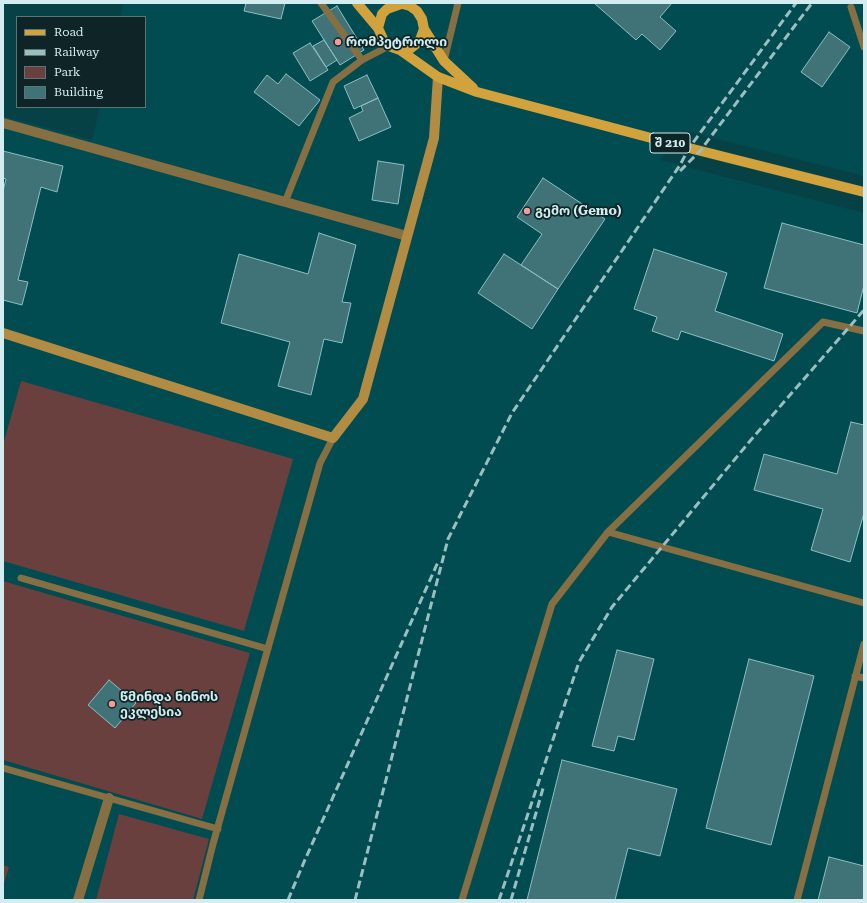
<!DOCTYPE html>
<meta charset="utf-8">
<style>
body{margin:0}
#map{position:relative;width:867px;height:903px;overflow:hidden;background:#064145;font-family:"Roboto Serif",serif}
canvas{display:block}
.frame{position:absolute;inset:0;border:4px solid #d2ecef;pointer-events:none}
.legend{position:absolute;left:16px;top:16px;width:130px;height:92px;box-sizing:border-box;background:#0e2426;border:1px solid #5c7476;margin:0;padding:5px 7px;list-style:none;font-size:12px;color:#d2ecef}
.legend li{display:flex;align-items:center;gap:8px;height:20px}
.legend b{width:20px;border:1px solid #5c7476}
</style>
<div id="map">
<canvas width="867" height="903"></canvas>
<div class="frame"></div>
<ul class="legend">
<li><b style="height:5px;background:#d2a33d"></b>Road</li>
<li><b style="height:5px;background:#9bbec1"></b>Railway</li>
<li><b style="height:11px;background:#6a403e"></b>Park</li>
<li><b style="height:11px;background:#407377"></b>Building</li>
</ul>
</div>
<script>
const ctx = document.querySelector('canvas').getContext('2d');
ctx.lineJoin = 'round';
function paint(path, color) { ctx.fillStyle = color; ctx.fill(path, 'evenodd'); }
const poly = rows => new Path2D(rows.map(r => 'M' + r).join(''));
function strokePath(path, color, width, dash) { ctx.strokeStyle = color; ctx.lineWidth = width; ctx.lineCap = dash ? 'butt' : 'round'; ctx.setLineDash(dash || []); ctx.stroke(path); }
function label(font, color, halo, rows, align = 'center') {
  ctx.font = font + ' "Roboto Serif","Noto Sans Georgian",serif'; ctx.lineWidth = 3.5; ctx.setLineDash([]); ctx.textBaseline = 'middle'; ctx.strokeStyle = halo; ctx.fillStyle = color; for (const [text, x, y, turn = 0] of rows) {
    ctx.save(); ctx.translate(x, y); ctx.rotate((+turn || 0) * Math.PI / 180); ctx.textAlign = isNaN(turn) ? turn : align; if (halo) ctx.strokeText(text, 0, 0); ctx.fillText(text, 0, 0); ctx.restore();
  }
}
const built = poly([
 [123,3,864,3,864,176,682,130,660,160,864,213,864,900,3,900,3,887,9,867,3,865,3,760,202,819,250,653,3,581,3,116,92,140,100,107,145,107,145,17,120,17]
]);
const green = poly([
 [21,381,293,459,244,631,3,561,3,445],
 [3,581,250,653,202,819,3,760],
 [119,814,209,839,193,900,96,900],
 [3,865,9,867,3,887]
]);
const building = poly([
 [246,3,285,3,281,19,244,11,246,3],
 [594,3,672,3,660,17,676,31,660,50,642,34,636,40,594,3],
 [337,6,364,50,340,65,312,21,337,6],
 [829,32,850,47,822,87,801,72,829,32],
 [324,40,337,60,326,67,313,46,324,40],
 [310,43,328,70,310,81,293,53,310,43],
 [286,74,320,100,299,126,254,92,267,75,278,84,286,74],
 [367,75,378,98,354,109,344,86,367,75],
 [378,98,391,127,359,141,349,118,363,111,361,106,378,98],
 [3,151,63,166,57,192,41,187,18,280,28,282,22,305,3,300,3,191,6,179,3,178,3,151],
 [378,161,404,165,398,204,372,200,378,161],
 [543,178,605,219,558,289,521,265,542,234,517,217,543,178],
 [782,223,864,245,864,285,857,313,764,288,782,223],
 [319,233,356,245,342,302,351,303,342,343,324,339,311,395,278,386,290,342,221,323,239,254,308,274,319,233],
 [654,249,727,273,715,311,783,334,774,361,681,331,678,340,652,331,657,317,634,309,654,249],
 [504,254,558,289,532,329,478,293,504,254],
 [851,422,864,425,864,513,850,562,811,550,823,509,754,490,764,454,837,474,851,422],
 [617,650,654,659,634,740,618,736,614,751,592,746,617,650],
 [749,659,814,676,771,845,706,828,749,659],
 [109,680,136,703,115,728,88,705,109,680],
 [562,760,677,789,660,856,628,848,615,900,527,900,562,760],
 [829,857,864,866,864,900,818,900,829,857]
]);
const lane = poly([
 [321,3,362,60],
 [851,7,864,47],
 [444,61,458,3],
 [285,202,333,82,362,60,389,46],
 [608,532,864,603],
 [21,578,268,649],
 [855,676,864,678],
 [3,768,218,829],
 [199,900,213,844,320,463,333,438],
 [462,900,552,604,608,532,823,322,864,331],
 [797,900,864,644]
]);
const street = poly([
 [3,123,407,236],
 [78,900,109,798]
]);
const secondary = poly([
 [3,333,333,438,363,399,434,138,438,77]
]);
const primary = poly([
 [357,3,378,28,384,41,389,46,400,50,411,48,416,44,420,40,424,29,422,19,417,11,410,6,399,3],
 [378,28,382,14,387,9,401,4],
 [424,29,444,61,473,88],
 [400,50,438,77,477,92,689,148,864,192]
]);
const rail = poly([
 [680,171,700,151,812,3],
 [288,900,304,862,438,562],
 [355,900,448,539,512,413,680,165,689,148,796,3],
 [499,900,579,662,612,607,750,441,864,310],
 [511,900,544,785]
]);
const markers = [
 [338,42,4,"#f59b97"],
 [527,211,4,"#f59b97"],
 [112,704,4,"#f59b97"]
];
const shields = [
 [670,143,40]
];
const shieldNames = [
 ["შ 210",670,143]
];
const poiNames = [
 ["რომპეტროლი",346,42],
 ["გემო (Gemo)",535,211],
 ["წმინდა ნინოს",120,697],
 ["ეკლესია",120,712]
];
paint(built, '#004c51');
paint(green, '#6a403e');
paint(building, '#407377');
strokePath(building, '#8abfc3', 1);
strokePath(lane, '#866f43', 7);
strokePath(street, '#866f43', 10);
strokePath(secondary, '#b18c42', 10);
strokePath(primary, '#d2a33d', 10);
strokePath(rail, '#9bbec1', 3, [8, 4]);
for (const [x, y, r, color] of markers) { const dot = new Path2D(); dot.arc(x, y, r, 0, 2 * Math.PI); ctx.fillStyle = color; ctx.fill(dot); strokePath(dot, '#0e2426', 1.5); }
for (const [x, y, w] of shields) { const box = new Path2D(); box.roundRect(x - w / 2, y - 10, w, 20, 3); ctx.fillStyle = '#0e2426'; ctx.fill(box); strokePath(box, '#d2ecef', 1); }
label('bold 12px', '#d2ecef', null, shieldNames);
label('bold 13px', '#d2ecef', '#0e2426', poiNames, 'left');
</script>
